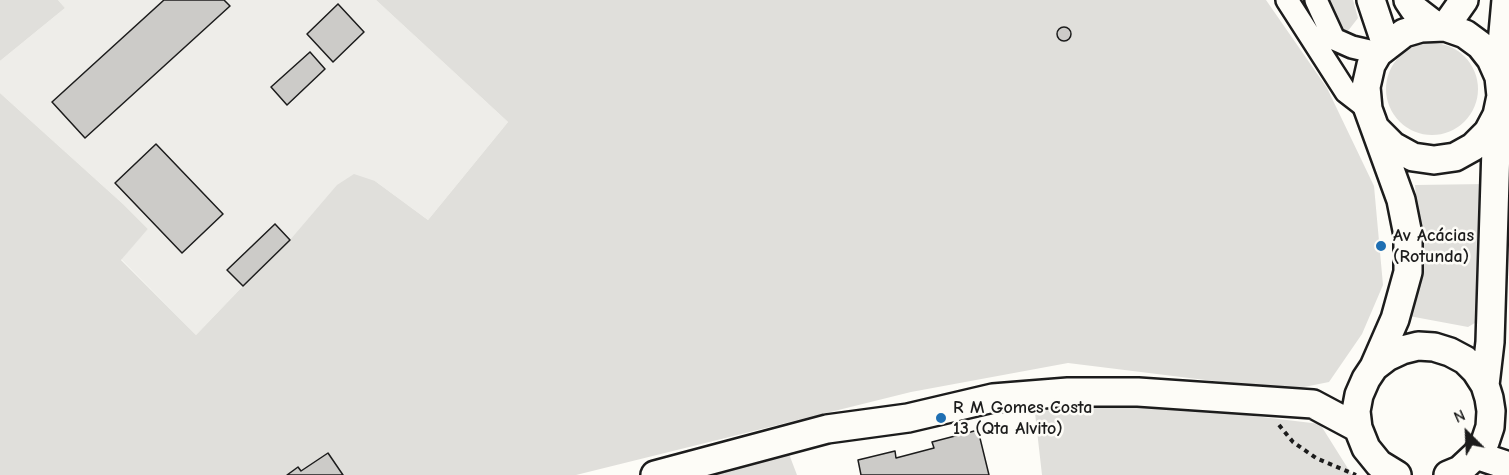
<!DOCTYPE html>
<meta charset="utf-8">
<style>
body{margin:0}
#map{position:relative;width:1509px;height:475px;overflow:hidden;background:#fdfcf7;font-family:"Comic Neue",sans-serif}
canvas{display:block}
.north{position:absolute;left:1437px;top:403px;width:60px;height:60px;-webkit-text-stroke:4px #fdfcf7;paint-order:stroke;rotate:336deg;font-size:16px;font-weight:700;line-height:24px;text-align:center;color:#1c1c1c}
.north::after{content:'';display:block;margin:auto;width:21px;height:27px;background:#1c1c1c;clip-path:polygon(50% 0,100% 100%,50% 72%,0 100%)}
</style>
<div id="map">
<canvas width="1509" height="475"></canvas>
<div class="north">N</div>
</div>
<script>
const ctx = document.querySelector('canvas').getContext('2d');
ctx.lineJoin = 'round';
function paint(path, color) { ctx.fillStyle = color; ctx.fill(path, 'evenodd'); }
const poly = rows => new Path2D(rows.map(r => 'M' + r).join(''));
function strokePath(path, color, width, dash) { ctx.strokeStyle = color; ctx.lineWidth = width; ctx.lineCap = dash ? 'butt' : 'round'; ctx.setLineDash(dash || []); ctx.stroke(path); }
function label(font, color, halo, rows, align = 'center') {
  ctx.font = font + ' "Comic Neue",sans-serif'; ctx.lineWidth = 5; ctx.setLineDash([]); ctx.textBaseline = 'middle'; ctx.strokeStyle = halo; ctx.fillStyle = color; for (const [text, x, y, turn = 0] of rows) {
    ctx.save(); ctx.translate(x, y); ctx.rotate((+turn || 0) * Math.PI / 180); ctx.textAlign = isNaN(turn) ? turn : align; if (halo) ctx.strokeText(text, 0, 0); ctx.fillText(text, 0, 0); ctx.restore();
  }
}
const built = poly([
 [58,0,376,0,508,122,428,220,375,181,290,240,243,286,196,335,121,259,148,229,123,204,0,93,0,61,65,8]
]);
const green = poly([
 [0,0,58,0,65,8,0,61],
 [376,0,1266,0,1327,88,1374,186,1383,285,1362,334,1329,382,1294,389,1254,386,1068,363,911,392,576,475,0,475,0,93,123,204,148,229,121,260,196,335,243,286,290,240,337,185,354,174,375,181,428,220,508,122],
 [1326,0,1353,0,1358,18,1344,36],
 '1386 89a46 46 0 1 1 92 0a46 46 0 1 1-92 0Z',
 [1486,184,1480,320,1468,327,1409,316,1419,234,1415,185],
 [1089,401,1171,406,1320,424,1352,475,1042,475,1034,404],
 [789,454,797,475,705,475]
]);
const building = poly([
 [164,0,224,0,230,6,85,138,52,102,164,0],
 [338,4,364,32,333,62,307,34,338,4],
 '1057 34a7 7 0 1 1 14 0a7 7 0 1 1-14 0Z',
 [310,52,325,69,287,105,271,87,310,52],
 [156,144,223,214,182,253,115,183,156,144],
 [275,224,290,240,243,286,227,270,275,224],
 [978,430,989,475,861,475,858,460,895,451,896,458,934,448,932,442,978,430],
 [328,453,343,475,287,475,298,467,301,471,328,453]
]);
const path = poly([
 [1279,425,1293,442,1316,458,1356,475]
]);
const minor = poly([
 [1287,0,1346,92,1368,109],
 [1316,0,1334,39,1352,47,1378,53]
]);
const major = poly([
 [1371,0,1386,45],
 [1408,0,1414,9,1436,26],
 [1445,27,1464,0],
 [1499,77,1506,0],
 [1377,130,1393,146,1413,157,1434,160,1455,157,1473,147,1488,132,1497,115],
 [1374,367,1387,357,1402,350,1418,346,1434,347,1450,352,1465,360,1476,371,1485,385,1489,398,1491,411,1490,427,1485,442,1476,455,1460,470,1448,475],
 [1476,455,1509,466],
 [655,475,827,429,908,418,993,398,1068,392,1138,392,1313,404,1358,428],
 [1397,475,1379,464,1366,448,1358,428,1356,411,1359,395,1366,379,1374,367,1395,319,1408,272,1408,235,1401,200,1368,109,1366,87,1371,65,1378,53,1404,33,1421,28,1445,27,1465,34,1480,45,1491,59,1499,77,1501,96,1497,115,1490,342,1485,385]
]);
const markers = [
 [1381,246,6,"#1f6fb2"],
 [941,418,6,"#1f6fb2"]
];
const poiNames = [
 ["Av Acácias",1393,236],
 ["(Rotunda)",1393,257],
 ["R M Gomes Costa",953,408],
 ["13 (Qta Alvito)",953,429]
];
paint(built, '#eeede9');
paint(green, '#e0dfdb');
paint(building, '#cccbc8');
strokePath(building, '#1c1c1c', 1.5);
strokePath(minor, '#1c1c1c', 26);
strokePath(major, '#1c1c1c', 32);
strokePath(path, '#1c1c1c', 4, [4.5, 4.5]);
strokePath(minor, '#fdfcf7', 21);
strokePath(major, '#fdfcf7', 27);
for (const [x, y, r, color] of markers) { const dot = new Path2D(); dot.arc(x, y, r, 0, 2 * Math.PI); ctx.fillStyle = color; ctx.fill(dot); strokePath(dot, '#fdfcf7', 2); }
label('bold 18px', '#1c1c1c', '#fdfcf7', poiNames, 'left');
</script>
